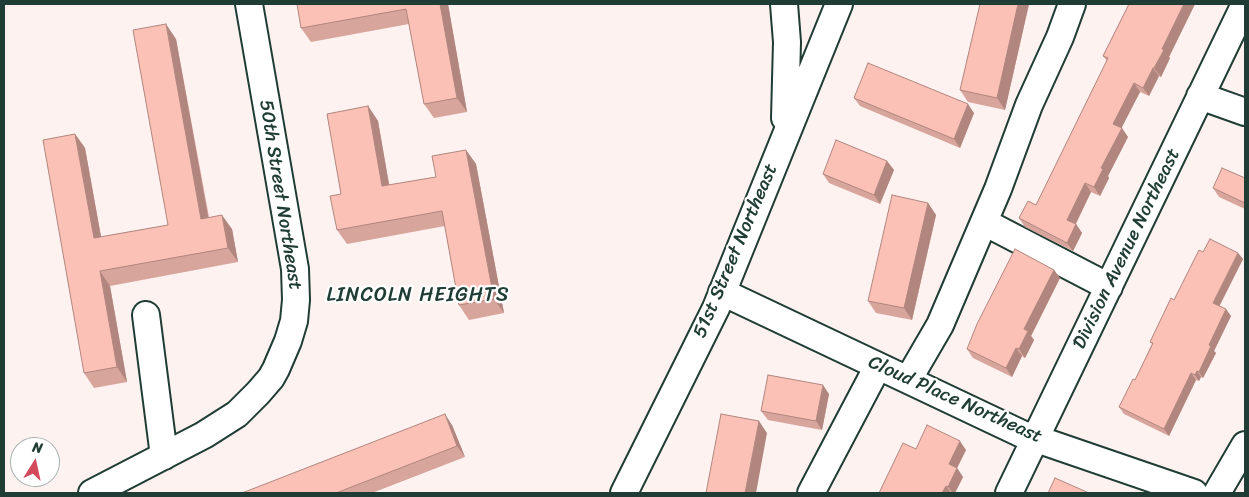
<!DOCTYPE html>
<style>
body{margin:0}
#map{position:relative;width:1249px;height:497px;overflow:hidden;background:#fef2f0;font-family:Sriracha,sans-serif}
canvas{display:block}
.frame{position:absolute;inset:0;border:5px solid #1f3d34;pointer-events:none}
.north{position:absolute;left:10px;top:437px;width:50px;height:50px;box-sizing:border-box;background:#fff;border:1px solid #a5b1ae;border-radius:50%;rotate:10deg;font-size:14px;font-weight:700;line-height:20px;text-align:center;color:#1f3d34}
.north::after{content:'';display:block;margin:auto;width:18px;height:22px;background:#d1495b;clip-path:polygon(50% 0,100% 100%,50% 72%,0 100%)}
</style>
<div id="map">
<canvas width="1249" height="497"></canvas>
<div class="frame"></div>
<div class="north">N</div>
</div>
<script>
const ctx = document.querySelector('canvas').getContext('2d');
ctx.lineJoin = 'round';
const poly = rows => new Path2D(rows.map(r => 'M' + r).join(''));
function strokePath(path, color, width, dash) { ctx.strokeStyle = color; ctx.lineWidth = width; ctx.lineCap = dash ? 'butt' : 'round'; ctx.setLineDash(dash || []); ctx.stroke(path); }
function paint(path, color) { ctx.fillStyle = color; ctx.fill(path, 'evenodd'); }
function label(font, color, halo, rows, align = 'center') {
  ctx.font = font + ' Sriracha,sans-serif'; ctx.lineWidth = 4.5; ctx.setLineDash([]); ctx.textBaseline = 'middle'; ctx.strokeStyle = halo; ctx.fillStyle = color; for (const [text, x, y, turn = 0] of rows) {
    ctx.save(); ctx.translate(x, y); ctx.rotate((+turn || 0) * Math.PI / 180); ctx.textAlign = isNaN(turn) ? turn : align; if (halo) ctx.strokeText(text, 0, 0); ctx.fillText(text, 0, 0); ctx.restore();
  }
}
const minor = poly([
 [784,4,787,42,785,118],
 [1200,96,1245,112],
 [984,222,1109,287],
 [722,292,1022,434,1194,493],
 [146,315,164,456],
 [908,380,940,325,998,189,1029,105,1060,37,1072,4],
 [92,493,204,435,237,414,258,393,271,378,276,369,288,341,294,321,296,300,295,269,249,4],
 [624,493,716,308,839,4],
 [811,493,878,366],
 [1009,493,1245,4],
 [1217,493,1245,445]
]);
const wall = poly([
 [297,4,448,4,467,112,434,118,424,104,409,24,311,42,301,28],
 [980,4,1029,4,1005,110,968,102,960,90],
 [1129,4,1195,4,1169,57,1170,58,1161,77,1159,76,1149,96,1140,92,1121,128,1128,137,1108,176,1109,178,1100,196,1091,192,1076,224,1082,233,1073,251,1025,227,1019,218,1036,205,1107,61,1103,56],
 [176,39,209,217,232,229,238,262,110,286,127,382,94,388,84,373,75,134,85,148,101,237,168,225],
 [854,98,974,113,960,148,860,106],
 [368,106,378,121,389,185,436,177,466,150,476,164,504,313,469,320,459,305,445,226,347,244,337,230,341,194],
 [887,161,894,170,880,204,829,183,823,174],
 [1245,178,1245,209,1219,197,1213,188],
 [928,203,936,215,912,320,876,313,868,301],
 [1203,252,1238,253,1243,259,1219,306,1231,316,1214,351,1216,353,1203,378,1201,377,1199,381,1196,380,1169,436,1124,414,1119,407,1135,380,1152,344,1150,342],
 [1054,270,1060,278,1031,336,1034,340,1025,358,1022,356,1012,377,973,358,967,349],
 [829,394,822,430,768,420,761,411],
 [452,425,465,457,372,493,242,493],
 [916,449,966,450,957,468,963,477,955,493,879,493]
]);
const shadedWall = poly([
 [440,4,448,4,467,112,457,98],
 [1018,4,1029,4,1005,110,997,98],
 [1184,4,1195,4,1169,57,1170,58,1161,77,1154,68,1162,49],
 [166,24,176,39,211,233,201,219],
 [1153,68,1159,76,1149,96,1143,88],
 [1134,83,1140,92,1119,133,1113,124],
 [968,104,974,113,960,148,954,139],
 [368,106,378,121,392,201,382,186],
 [1122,128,1128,137,1108,176,1109,178,1100,196,1094,187,1101,168],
 [75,134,85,148,104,253,94,238],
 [466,150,476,164,504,313,494,299],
 [887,161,894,170,880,204,874,195],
 [1085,183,1091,192,1073,229,1067,220],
 [928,203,936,215,912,320,904,308],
 [222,215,232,229,238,262,228,248],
 [1076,224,1082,233,1073,251,1067,243],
 [1238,253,1243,259,1218,309,1213,303],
 [1054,270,1060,278,1031,336,1034,340,1025,358,1019,349,1024,329],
 [100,271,110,286,127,382,117,367],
 [1226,309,1231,316,1214,351,1216,353,1203,378,1199,372,1209,345],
 [1016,348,1022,356,1012,377,1006,368],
 [1197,371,1201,377,1199,381,1195,375],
 [1191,373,1196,380,1169,436,1164,429],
 [823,385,829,394,822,430,816,421],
 [445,414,452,425,465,457,457,446],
 [759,421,767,433,756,493,745,493],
 [960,441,966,450,957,468,963,477,955,493,953,493,948,487,949,464],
 [946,486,951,493,942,493]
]);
const building = poly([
 [297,4,440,4,457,98,424,104,406,9,301,28,297,4],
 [980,4,1018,4,997,98,960,90,980,4],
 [1129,4,1184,4,1162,49,1164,50,1154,68,1153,68,1143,88,1134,83,1113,124,1122,128,1101,168,1103,169,1094,187,1085,183,1067,220,1076,224,1067,243,1019,218,1028,201,1036,205,1108,58,1103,56,1129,4],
 [166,24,201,219,222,215,228,248,100,271,117,367,84,373,43,140,75,134,94,238,168,225,133,30,166,24],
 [868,63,968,104,954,139,854,98,868,63],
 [368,106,382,186,436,177,432,156,466,150,494,299,459,305,442,211,337,230,330,196,341,194,327,114,368,106],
 [836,140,887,161,874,195,823,174,836,140],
 [1222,168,1245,178,1245,203,1213,188,1222,168],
 [892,195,928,203,904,308,868,301,892,195],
 [1210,239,1238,253,1213,303,1226,309,1209,345,1211,346,1199,372,1197,371,1195,375,1191,373,1164,429,1119,407,1133,379,1135,380,1153,343,1150,342,1171,298,1174,300,1199,250,1203,252,1210,239],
 [1015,249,1054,270,1024,329,1028,331,1019,349,1016,348,1006,368,967,349,977,324,1015,249],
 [768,375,823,385,816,421,761,411,768,375],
 [445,414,457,446,336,493,242,493,445,414],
 [721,414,759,421,745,493,706,493,721,414],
 [927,425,960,441,949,464,957,468,948,487,946,486,942,493,879,493,903,443,916,449,927,425],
 [1055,478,1089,493,1048,493,1055,478]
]);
const streetNames = [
 ["50th Street Northeast",280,195,81],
 ["Division Avenue Northeast",1127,249,-64],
 ["51st Street Northeast",736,251,-67],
 ["Cloud Place Northeast",955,400,24]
];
const neighbourhoodNames = [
 ["LINCOLN HEIGHTS",418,296]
];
strokePath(minor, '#1f3d34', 30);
strokePath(minor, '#fff', 26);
paint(wall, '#d8a59d');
paint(shadedWall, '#b0867f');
paint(building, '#fbc0b6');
strokePath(building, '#b0867f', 1);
label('19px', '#1f3d34', '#fff', streetNames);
ctx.letterSpacing = '1px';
label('20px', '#1f3d34', '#fff', neighbourhoodNames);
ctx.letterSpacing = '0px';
</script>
